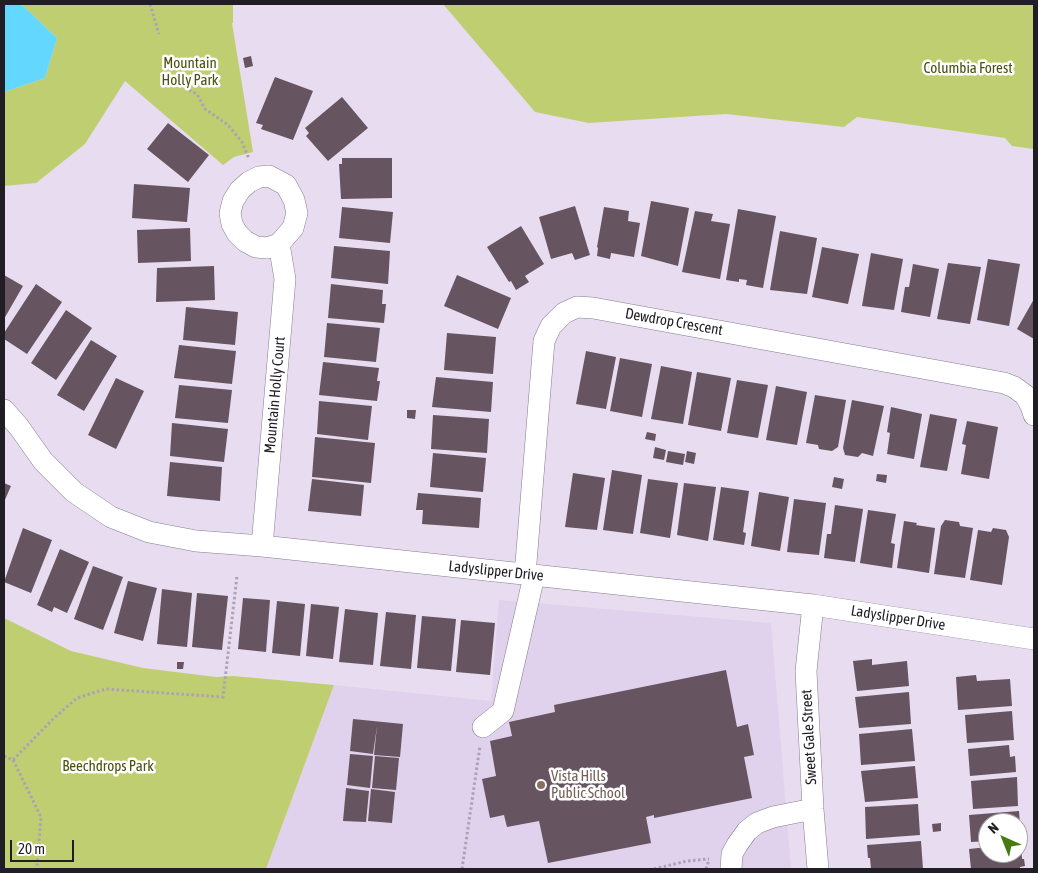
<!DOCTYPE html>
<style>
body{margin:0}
#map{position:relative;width:1038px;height:873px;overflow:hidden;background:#e8dcf1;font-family:"Asap Condensed",sans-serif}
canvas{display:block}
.frame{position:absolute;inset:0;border:5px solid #211d24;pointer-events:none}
.north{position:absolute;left:978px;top:813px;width:50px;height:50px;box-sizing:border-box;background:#fff;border:1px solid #a6a5a7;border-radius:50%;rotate:316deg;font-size:14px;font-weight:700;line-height:20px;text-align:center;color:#211d24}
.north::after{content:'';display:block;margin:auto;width:18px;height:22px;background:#457b0f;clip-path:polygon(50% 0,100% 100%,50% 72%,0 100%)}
.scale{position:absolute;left:10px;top:840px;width:64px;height:22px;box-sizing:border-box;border:2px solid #211d24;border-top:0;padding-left:6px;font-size:15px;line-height:18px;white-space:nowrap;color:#211d24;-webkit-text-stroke:4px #fff;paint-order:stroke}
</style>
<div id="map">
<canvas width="1038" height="873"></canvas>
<div class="frame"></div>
<div class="north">N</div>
<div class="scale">20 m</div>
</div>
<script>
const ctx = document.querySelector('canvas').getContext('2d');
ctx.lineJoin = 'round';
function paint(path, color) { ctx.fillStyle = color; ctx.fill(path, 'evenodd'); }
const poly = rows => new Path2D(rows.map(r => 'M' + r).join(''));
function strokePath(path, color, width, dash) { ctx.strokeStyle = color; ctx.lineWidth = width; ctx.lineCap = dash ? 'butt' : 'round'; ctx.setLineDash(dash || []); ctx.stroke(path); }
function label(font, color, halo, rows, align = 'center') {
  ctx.font = font + ' "Asap Condensed",sans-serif'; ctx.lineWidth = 5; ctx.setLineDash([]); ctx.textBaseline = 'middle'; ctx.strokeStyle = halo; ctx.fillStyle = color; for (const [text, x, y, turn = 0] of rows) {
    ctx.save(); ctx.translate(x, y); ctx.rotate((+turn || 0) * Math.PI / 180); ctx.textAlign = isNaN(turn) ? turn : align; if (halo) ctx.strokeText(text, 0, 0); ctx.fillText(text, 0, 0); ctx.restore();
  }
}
const built = poly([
 [499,600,771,623,791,869,266,869,334,685,491,701]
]);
const green = poly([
 [21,4,233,4,233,23,232,23,253,152,234,157,223,165,125,81,85,144,36,183,4,186,4,92,45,78,57,38],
 [443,4,1034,4,1034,149,1012,146,1005,138,857,117,844,127,726,114,589,123,535,112],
 [4,618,71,651,143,668,216,677,233,676,334,685,266,869,4,869]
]);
const water = poly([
 [4,4,21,4,57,38,45,78,4,92]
]);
const building = poly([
 [251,56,253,66,245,68,243,58],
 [275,77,313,91,293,140,261,129,263,125,256,123],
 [342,97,368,128,328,161,306,136,309,133,305,128],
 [168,123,209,155,188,182,147,149],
 [342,158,392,158,392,198,341,199,339,164,342,164],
 [134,184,190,188,187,222,132,218],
 [651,201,689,208,678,266,641,256],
 [575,206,590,255,575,260,572,253,551,259,539,217],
 [342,207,393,212,390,243,339,238],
 [604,207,629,211,628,221,640,223,634,257,611,253,610,259,597,256,598,248,597,247],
 [738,209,776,216,763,288,746,285,747,280,739,279,739,282,726,280],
 [695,211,713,214,711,221,730,224,720,279,682,272],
 [521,226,544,264,525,276,529,282,516,290,511,281,509,282,487,247],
 [190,228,191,261,138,263,137,230],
 [780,231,817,238,807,294,770,290],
 [334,246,390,251,388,284,331,278],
 [822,247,859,254,848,304,812,297],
 [871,253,903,259,894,310,862,306],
 [988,259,1020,264,1009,326,977,320],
 [948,263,981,267,970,324,937,319],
 [913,264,939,269,930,317,901,312,905,287,909,287],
 [214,266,215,300,156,302,157,268],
 [4,275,23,286,4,319],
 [457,275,511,298,498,329,444,306],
 [36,284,62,302,27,354,4,339,4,333],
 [331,284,383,290,382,304,386,304,384,323,328,318],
 [1034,299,1034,339,1017,329],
 [186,307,238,312,235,345,183,340],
 [66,310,92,328,56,380,31,363],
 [327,323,380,328,376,362,324,357],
 [447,333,496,337,493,374,444,370],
 [91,340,117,356,84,411,57,395],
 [179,345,236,351,232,384,174,378],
 [586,351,616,357,606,409,576,404],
 [620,358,652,364,642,417,610,411],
 [323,362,379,368,377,381,380,381,377,401,319,395],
 [661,366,692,372,683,424,651,419],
 [697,372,731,378,721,431,688,425],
 [436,377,493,382,491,412,432,407],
 [116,378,144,391,116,449,88,435],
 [737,380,768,385,758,438,727,433],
 [179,385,232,390,228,423,175,418],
 [776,386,807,392,797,445,766,440],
 [815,395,846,400,838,447,832,451,819,449,818,445,806,443],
 [852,400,884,406,873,456,862,453,858,457,845,455,843,448],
 [319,401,372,406,368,440,317,434],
 [891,407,922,414,914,459,887,454,890,433,887,432],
 [407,410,416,410,415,419,407,418],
 [930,414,957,419,947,471,920,467],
 [433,415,489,419,487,453,431,449],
 [967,421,998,427,989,479,961,474,966,445,962,444],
 [172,423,228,429,224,462,170,456],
 [647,432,656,434,655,441,645,439],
 [315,437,375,443,371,483,312,477],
 [655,447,666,450,664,460,653,458],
 [668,451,685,454,683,465,666,462],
 [687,451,696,453,694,464,685,462],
 [433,453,486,458,483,492,430,487],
 [170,462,222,467,220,501,167,496],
 [612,470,642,475,633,534,603,530],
 [573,473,605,478,597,530,565,527],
 [877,474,887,475,886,483,876,481],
 [834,477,844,479,842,489,832,487],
 [312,479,364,485,361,516,308,511],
 [648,479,678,483,670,538,640,533],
 [4,483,11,486,4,502],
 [684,483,716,487,708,541,677,535],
 [721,487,749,491,743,532,746,533,744,545,713,540],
 [759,492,789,497,780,551,751,546],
 [418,493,481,498,479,528,422,524,423,510,416,510],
 [794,499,826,503,819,555,787,552],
 [835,505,863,509,855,562,824,558,827,534,831,534],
 [868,510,896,514,891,543,895,544,892,568,860,563],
 [945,520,959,522,960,526,973,528,965,578,934,574,941,526],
 [904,521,917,523,916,525,935,528,929,573,897,568],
 [23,528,52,540,31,593,4,582],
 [993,528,1006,530,1009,537,1002,585,970,580,978,530,991,532],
 [60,549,89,562,67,613,54,607,52,612,37,605],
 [93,566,123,577,103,630,74,619],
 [128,581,157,588,143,641,114,633],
 [162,589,192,593,187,647,157,644],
 [197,593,228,596,222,650,192,647],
 [243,598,270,600,266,652,238,649],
 [277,601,305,604,300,656,272,653],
 [311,604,339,607,333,659,306,656],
 [345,609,378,613,373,665,339,662],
 [386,612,416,615,411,669,380,666],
 [422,616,456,619,451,671,417,668],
 [461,620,495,623,490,675,456,672],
 [872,659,872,665,907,661,909,686,857,691,853,661],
 [177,662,184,662,183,669,177,669],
 [726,670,737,727,748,724,754,755,744,757,752,798,654,818,654,815,646,817,651,843,548,863,539,821,507,827,504,815,490,818,482,779,496,776,490,741,512,736,509,722,555,712,554,705],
 [976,675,977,681,1010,679,1012,706,958,710,956,677],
 [909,692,911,724,859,728,855,697],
 [1012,711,1014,740,967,743,965,715],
 [353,719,403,724,400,757,374,755,377,726,373,754,350,751],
 [912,729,915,761,861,765,859,734],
 [1009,745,1010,757,1015,756,1016,772,970,776,968,749],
 [350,754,373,756,370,788,347,785],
 [375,756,399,758,396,790,372,788],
 [915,766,918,798,865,802,861,771],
 [1017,777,1018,806,973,809,971,781],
 [346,788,369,791,366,822,343,821],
 [371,789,395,792,392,823,368,821],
 [918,804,920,835,866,839,865,807],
 [1019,811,1021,838,1018,839,1018,823,988,823,988,841,971,842,969,815],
 [941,823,941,831,933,832,932,824],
 [921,841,923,869,871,869,870,858,868,858,867,845],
 [1018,845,1021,845,1022,859,1024,859,1025,866,1020,867,1020,869,971,869,969,849,988,847,988,853,1018,853]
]);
const path = poly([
 [150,4,159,34],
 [189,90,197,94,205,109,228,125,242,142,249,159],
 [4,756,13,760,54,718,77,698,106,689,223,697,237,576],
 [13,760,41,817,37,865,38,869],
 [462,869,480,746],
 [654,869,687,861,709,859],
 [706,869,709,860]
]);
const minor = poly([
 [4,410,19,427,43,461,74,492,111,517,149,532,196,541,262,546,813,605,1034,639],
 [262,546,285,279,279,244,293,228,297,213,294,200,286,185,269,176,259,177,249,182,240,190,233,201,230,213,232,224,237,233,245,241,256,247,267,248,279,244],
 [525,575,544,341,551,326,564,313,577,307,593,308,1004,383,1014,387,1025,395,1031,406,1034,415],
 [813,605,806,671,813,809,818,869],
 [483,727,503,711,534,576],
 [731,869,732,854,737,845,747,831,757,823,773,817,813,809]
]);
const markers = [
 [541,785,5,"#8d6e63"]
];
const parkNames = [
 ["Mountain",190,63],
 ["Holly Park",190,80],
 ["Columbia Forest",968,68],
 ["Beechdrops Park",108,766]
];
const streetNames = [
 ["Dewdrop Crescent",674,322,10],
 ["Mountain Holly Court",275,395,-85],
 ["Ladyslipper Drive",496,571,6],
 ["Ladyslipper Drive",898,618,9],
 ["Sweet Gale Street",809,737,-93]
];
const educationNames = [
 ["Vista Hills",551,776],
 ["Public School",551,793]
];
paint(built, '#e0d1ed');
paint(green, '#c0ce72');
paint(water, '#63d7fe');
paint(building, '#665460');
strokePath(minor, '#867c8f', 22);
strokePath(path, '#aca2b3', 3, [2.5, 2.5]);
strokePath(minor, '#fff', 21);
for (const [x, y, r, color] of markers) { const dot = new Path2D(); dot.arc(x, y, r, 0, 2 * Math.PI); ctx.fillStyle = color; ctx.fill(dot); strokePath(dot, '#fff', 2); }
label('15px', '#4b520e', '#fff', parkNames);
label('15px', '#211d24', '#fff', streetNames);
label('15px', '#785e54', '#fff', educationNames, 'left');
</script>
